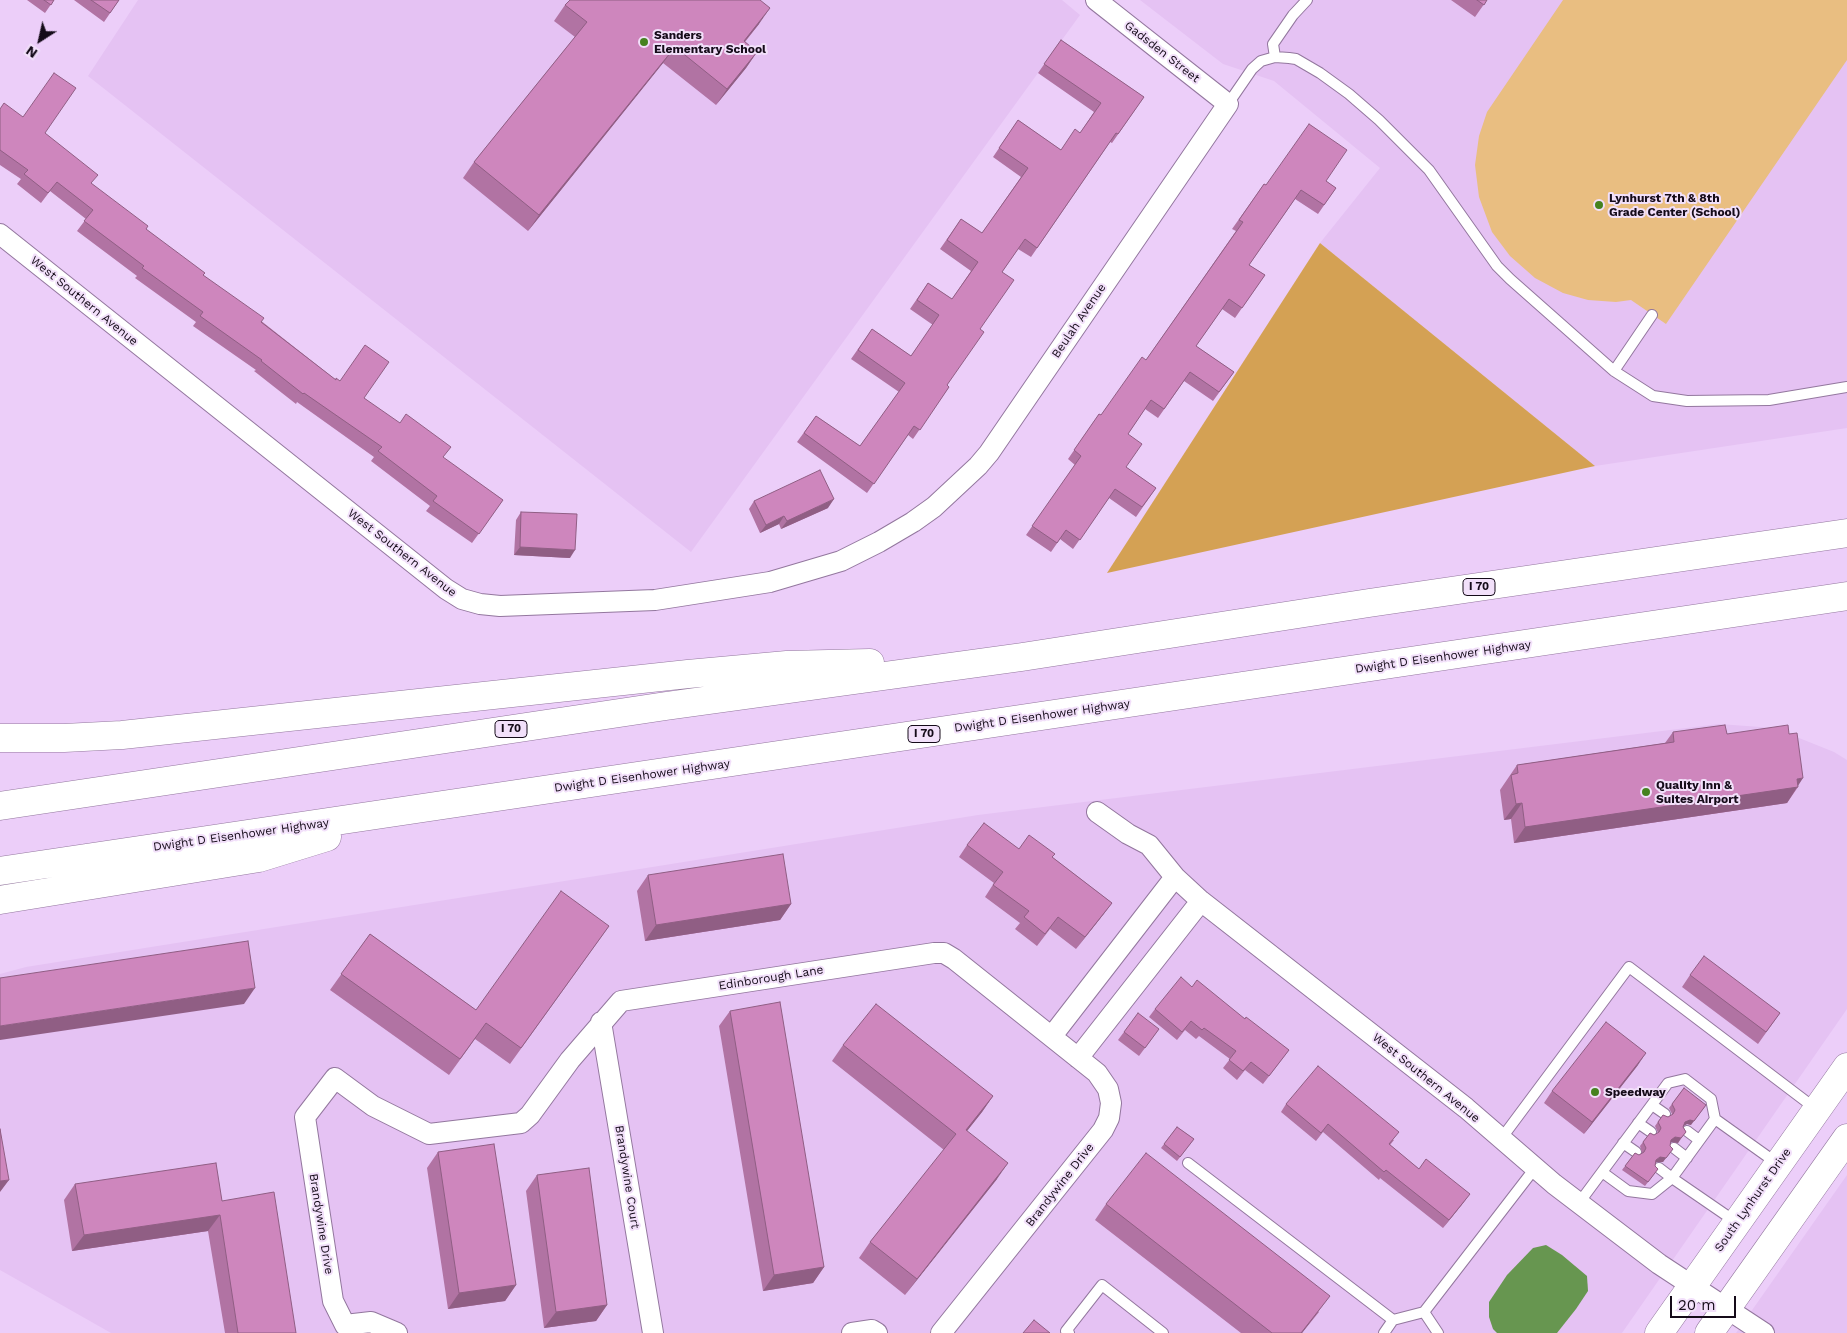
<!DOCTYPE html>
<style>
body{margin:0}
#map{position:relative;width:1847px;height:1333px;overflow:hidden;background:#eccef9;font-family:"Work Sans",sans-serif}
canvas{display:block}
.north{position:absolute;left:15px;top:15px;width:50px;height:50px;-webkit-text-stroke:4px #f2e0fa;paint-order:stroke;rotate:215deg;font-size:14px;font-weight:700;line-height:20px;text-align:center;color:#150b19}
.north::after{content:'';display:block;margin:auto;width:18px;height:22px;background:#150b19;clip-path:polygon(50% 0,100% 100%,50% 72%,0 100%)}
.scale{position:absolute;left:1670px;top:1296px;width:66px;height:22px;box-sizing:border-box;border:2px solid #150b19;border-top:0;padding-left:6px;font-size:15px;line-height:18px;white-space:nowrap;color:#150b19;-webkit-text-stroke:4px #f2e0fa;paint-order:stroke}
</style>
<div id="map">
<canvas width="1847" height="1333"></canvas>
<div class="north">N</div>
<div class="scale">20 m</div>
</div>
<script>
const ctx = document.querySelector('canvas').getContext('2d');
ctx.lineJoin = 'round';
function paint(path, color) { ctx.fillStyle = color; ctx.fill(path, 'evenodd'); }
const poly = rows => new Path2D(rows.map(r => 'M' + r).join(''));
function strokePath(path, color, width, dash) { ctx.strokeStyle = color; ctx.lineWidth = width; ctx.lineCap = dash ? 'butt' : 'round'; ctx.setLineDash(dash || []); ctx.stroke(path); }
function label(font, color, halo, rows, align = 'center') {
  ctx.font = font + ' "Work Sans",sans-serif'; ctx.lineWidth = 4; ctx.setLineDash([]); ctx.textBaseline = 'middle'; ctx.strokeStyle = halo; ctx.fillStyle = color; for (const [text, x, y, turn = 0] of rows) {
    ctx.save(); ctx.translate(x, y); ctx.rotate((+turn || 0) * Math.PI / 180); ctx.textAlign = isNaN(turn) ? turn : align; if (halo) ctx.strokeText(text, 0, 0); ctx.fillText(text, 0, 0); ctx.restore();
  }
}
const built = poly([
 [138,0,1062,0,1080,15,691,552,88,76],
 [1140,0,1847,0,1847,428,1595,466,1320,243,1380,168,1274,81,1223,64],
 [1719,724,1774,728,1834,752,1847,760,1847,1009,1622,1333,111,1333,0,1270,0,974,26,967,978,815],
 [1847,1175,1847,1333,1736,1333]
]);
const green = poly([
 [1563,0,1847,0,1847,60,1666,324,1631,300,1616,302,1588,300,1563,293,1535,278,1510,256,1492,232,1479,197,1475,165,1479,136,1487,112]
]);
const forest = poly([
 [1320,243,1595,466,1107,573]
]);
const water = poly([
 [1546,1245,1562,1255,1587,1276,1588,1291,1576,1309,1557,1333,1497,1333,1493,1329,1489,1317,1489,1302,1507,1275,1533,1248]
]);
const lane = poly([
 [1275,57,1273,44,1293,15,1307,0],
 [1228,104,1252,69,1261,61,1275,57,1289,58,1296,59,1320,73,1349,94,1379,120,1429,170,1497,266,1510,279,1614,371,1653,396,1687,401,1769,400,1847,387],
 [1614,371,1652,315],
 [1652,1105,1665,1114],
 [1638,1123,1651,1132],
 [1687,1131,1699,1140],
 [1501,1139,1629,967,1816,1109],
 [1623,1143,1636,1152],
 [1674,1148,1687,1158],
 [1188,1163,1393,1320],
 [1602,1172,1628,1191,1652,1194,1672,1178,1659,1168],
 [1579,1203,1668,1083,1685,1079,1711,1099,1715,1119],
 [1736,1222,1672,1178,1715,1119,1778,1164],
 [1424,1312,1438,1333],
 [1069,1333,1066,1331,1102,1285,1163,1333],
 [1384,1333,1393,1320,1424,1312,1535,1168]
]);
const street = poly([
 [0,234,446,589,462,599,480,604,500,606,655,600,770,582,841,561,879,542,913,522,934,507,978,466,989,453,1228,104,1096,0],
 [1097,812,1128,834,1149,845,1175,877,1201,901,1466,1108,1554,1184,1659,1264,1764,1333],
 [601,1022,653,1333],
 [1052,1036,1175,877],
 [1078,1058,1201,901],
 [397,1333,371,1322,345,1325,333,1301,305,1117,335,1078,373,1106,429,1134,521,1123,530,1115,570,1060,621,1001,934,953,944,953,954,959,1097,1073,1108,1089,1111,1103,1109,1118,1103,1130,941,1333],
 [852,1333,872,1330,877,1333]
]);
const secondary = poly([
 [1659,1333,1847,1067],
 [1709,1333,1847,1138]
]);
const highway = poly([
 [0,738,64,738,122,735,688,674,787,665,870,663],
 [0,806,666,706,1022,657,1369,603,1847,533],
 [0,871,1847,596],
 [0,900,259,858,327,837]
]);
const wall = poly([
 [27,0,54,0,45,13],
 [74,0,119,0,104,22],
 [1451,0,1487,0,1475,17],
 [565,5,759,24,745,42,757,52,746,68,716,105,663,63,528,231,463,178,474,162,575,37,554,21],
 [1061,40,1144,97,1112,143,1110,142,1031,257,1018,249,1002,272,980,329,947,385,949,387,913,439,908,435,867,493,797,442,816,416,860,446,899,392,851,359,872,329,911,356,933,325,910,309,928,283,952,299,971,271,940,249,961,219,982,233,1021,177,993,157,1018,120,1061,150,1080,133,1094,112,1038,73],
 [0,109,45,133,92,184,146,229,203,275,336,380,364,398,443,458,503,500,472,543,426,511,430,506,371,461,374,457,297,402,296,404,254,371,256,370,193,326,196,322,135,278,137,276,77,231,86,219,50,191,41,203,17,184,21,179,0,165],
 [1326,181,1336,188,1318,214,1295,199,1249,265,1265,275,1235,318,1222,309,1196,346,1234,372,1213,401,1184,381,1158,418,1145,409,1128,434,1126,467,1156,488,1136,517,1109,498,1073,549,1060,539,1051,552,1026,535,1075,465,1068,459,1099,414,1101,415,1146,360,1236,231,1232,229,1264,184,1266,185],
 [754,501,828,508,781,529,779,524,760,533,749,509],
 [521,512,570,558,514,555,516,520],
 [1673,732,1727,734,1798,786,1798,787,1787,803,1514,843,1511,819,1504,820,1500,790,1517,765,1665,743],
 [967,845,1019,849,1052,857,1112,903,1076,949,1050,929,1037,946,1015,929,1020,923,985,897,994,883,959,857],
 [648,875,791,904,780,920,645,941,637,891],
 [609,926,510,1064,475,1039,449,1075,330,990,370,934,476,1010],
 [1690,975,1780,1013,1758,1044,1682,987],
 [1192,987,1245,1019,1289,1050,1263,1084,1245,1070,1237,1080,1223,1068,1230,1059,1199,1036,1196,1039,1185,1030,1177,1040,1149,1017,1155,1009],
 [730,1011,824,1267,813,1283,763,1291,719,1026],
 [1159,1029,1139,1056,1118,1040,1124,1032],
 [843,1045,993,1096,982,1112,967,1131,997,1179,905,1295,859,1258,870,1242,944,1150,832,1061],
 [1638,1065,1584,1134,1544,1103,1552,1091],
 [1684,1088,1691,1125,1687,1124,1683,1126,1686,1132,1678,1143,1672,1142,1671,1142,1663,1162,1656,1162,1655,1166,1658,1169,1645,1186,1622,1170,1635,1153,1639,1155,1642,1153,1640,1146,1650,1133,1654,1135,1658,1133,1655,1126,1663,1115,1668,1117,1672,1115,1672,1114,1669,1108],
 [1286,1104,1394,1140,1390,1145,1419,1169,1464,1202,1443,1228,1380,1178,1379,1180,1323,1132,1316,1141,1281,1112],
 [1177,1127,1194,1139,1177,1161,1161,1148],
 [438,1152,516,1285,505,1301,448,1309,427,1168],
 [537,1175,607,1305,596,1321,544,1328,526,1191],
 [75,1184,222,1201,296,1333,225,1333,208,1231,72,1251,64,1200],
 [1106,1204,1319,1312,1302,1333,1241,1333,1095,1220]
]);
const shadedWall = poly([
 [770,8,759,24,732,57,744,41],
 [675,47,663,63,528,231,539,215],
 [757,52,746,68,716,105,727,89],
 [834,499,828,508,781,529,787,521],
 [784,516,779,524,760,533,766,525],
 [520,547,575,550,570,558,514,555],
 [1803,778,1787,803,1514,843,1525,827],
 [1522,803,1511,819,1504,820,1516,804],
 [1112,903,1103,915,1076,949,1085,937],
 [791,904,780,920,645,941,656,925],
 [255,988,244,1004,0,1040,0,1026],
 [1646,1053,1638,1065,1584,1134,1592,1122],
 [993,1096,982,1112,955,1146,966,1130],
 [1706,1105,1691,1125,1687,1124,1682,1127,1685,1122],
 [1675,1137,1681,1138,1678,1143,1672,1142,1668,1144,1671,1140],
 [1673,1149,1663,1162,1657,1162,1653,1164,1656,1160],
 [1008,1163,997,1179,905,1295,917,1279],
 [9,1180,0,1192,0,1181],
 [1470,1194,1464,1202,1443,1228,1449,1220],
 [220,1215,208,1231,72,1251,84,1235],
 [824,1267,813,1283,763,1291,774,1275],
 [516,1285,505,1301,448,1309,459,1293],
 [1330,1296,1302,1333,1301,1333],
 [607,1305,596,1321,544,1328,556,1312]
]);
const building = poly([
 [44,0,54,0,51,5,44,0],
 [91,0,119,0,110,13,91,0],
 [570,0,760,0,770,8,744,41,757,52,727,89,675,47,539,215,474,162,587,22,565,5,570,0],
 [1477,0,1487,0,1484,5,1477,0],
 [1061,40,1144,97,1118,134,1116,133,1037,248,1025,239,1002,272,1014,280,980,329,984,332,947,385,949,387,920,430,914,426,874,484,804,433,816,416,860,446,905,383,858,350,872,329,911,356,939,315,917,300,928,283,952,299,978,262,947,240,961,219,982,233,1028,168,999,148,1018,120,1061,150,1075,129,1080,133,1101,103,1044,64,1061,40],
 [54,73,76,88,45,133,98,175,91,183,148,226,146,229,205,273,203,275,264,318,261,322,336,380,336,378,340,381,365,345,389,362,364,398,400,423,406,414,451,447,443,457,503,500,479,534,433,501,437,496,378,451,382,447,304,393,303,394,261,361,262,360,200,316,203,312,142,268,144,266,84,221,93,210,57,182,48,193,24,174,28,170,0,150,0,109,4,103,23,117,54,73],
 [1309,124,1347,150,1326,181,1336,188,1324,205,1301,190,1249,265,1265,275,1242,308,1229,299,1196,346,1234,372,1219,392,1190,372,1164,409,1151,400,1128,434,1142,444,1126,467,1156,488,1142,507,1115,489,1080,540,1066,530,1057,543,1032,526,1081,456,1074,450,1099,414,1101,415,1142,357,1146,360,1243,222,1239,220,1264,184,1266,185,1309,124],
 [820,470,834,499,787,521,784,516,766,525,754,501,820,470],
 [521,512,577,514,575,550,520,547,521,512],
 [1725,725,1727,734,1788,725,1789,734,1797,733,1803,778,1797,779,1798,787,1525,827,1522,803,1516,804,1511,775,1518,773,1517,765,1674,742,1673,732,1725,725],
 [984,823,1019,849,1029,835,1055,854,1052,857,1112,903,1085,937,1058,917,1045,934,1024,917,1029,911,993,885,1003,872,967,845,984,823],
 [783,854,791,904,656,925,648,875,783,854],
 [561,891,609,926,521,1048,486,1023,460,1059,341,974,370,934,476,1010,561,891],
 [248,941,255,988,0,1026,0,978,248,941],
 [1704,956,1780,1013,1766,1032,1690,975,1704,956],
 [1181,977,1192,987,1197,980,1245,1019,1246,1017,1289,1050,1269,1076,1251,1062,1243,1071,1229,1060,1236,1051,1204,1028,1202,1030,1191,1021,1182,1032,1155,1009,1181,977],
 [780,1002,824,1267,774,1275,730,1011,780,1002],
 [876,1004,993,1096,966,1130,1008,1163,917,1279,870,1242,956,1134,843,1045,876,1004],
 [1138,1013,1159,1029,1145,1048,1124,1032,1138,1013],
 [1606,1022,1646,1053,1592,1122,1552,1091,1606,1022],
 [1318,1066,1399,1132,1389,1144,1419,1169,1426,1159,1470,1194,1449,1220,1386,1170,1384,1172,1328,1124,1321,1133,1286,1104,1318,1066],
 [1684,1088,1706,1105,1694,1121,1690,1120,1685,1122,1683,1127,1686,1132,1681,1138,1675,1137,1671,1140,1670,1146,1673,1149,1666,1158,1660,1157,1656,1160,1655,1166,1658,1169,1648,1182,1625,1166,1635,1153,1639,1155,1644,1152,1646,1148,1643,1142,1650,1133,1654,1135,1659,1132,1661,1128,1658,1122,1663,1115,1668,1117,1673,1114,1675,1110,1672,1104,1684,1088],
 [1177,1127,1194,1139,1180,1157,1164,1144,1177,1127],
 [0,1129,9,1180,0,1181,0,1129],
 [494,1144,516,1285,459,1293,438,1152,494,1144],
 [1146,1153,1330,1296,1301,1333,1272,1333,1106,1204,1146,1153],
 [216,1163,222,1201,274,1192,296,1333,238,1333,220,1215,84,1235,75,1184,216,1163],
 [589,1168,607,1305,556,1312,537,1175,589,1168],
 [1034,1320,1050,1333,1023,1333,1034,1320]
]);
const markers = [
 [644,42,5,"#46821f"],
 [1599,205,5,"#46821f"],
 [1646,792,5,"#46821f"],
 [1595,1092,5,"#46821f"]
];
const shields = [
 [1479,587,32],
 [511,729,32],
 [924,734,32]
];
const shieldNames = [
 ["I 70",1479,587],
 ["I 70",511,729],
 ["I 70",924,734]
];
const poiNames = [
 ["Sanders",654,35],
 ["Elementary School",654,49],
 ["Lynhurst 7th & 8th",1609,198],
 ["Grade Center (School)",1609,212],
 ["Quality Inn &",1656,785],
 ["Suites Airport",1656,799],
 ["Speedway",1605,1092]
];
const streetNames = [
 ["Gadsden Street",1162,52,38],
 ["West Southern Avenue",84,301,39],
 ["Beulah Avenue",1079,321,-56],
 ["West Southern Avenue",402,553,38],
 ["Dwight D Eisenhower Highway",1443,657,-8],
 ["Dwight D Eisenhower Highway",1042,716,-8],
 ["Dwight D Eisenhower Highway",642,776,-8],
 ["Dwight D Eisenhower Highway",241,835,-8],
 ["Edinborough Lane",771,978,-9],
 ["West Southern Avenue",1426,1078,39],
 ["Brandywine Court",627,1177,81],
 ["Brandywine Drive",1060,1185,-52],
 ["South Lynhurst Drive",1753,1200,-55],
 ["Brandywine Drive",321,1224,81]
];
paint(built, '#e5c2f3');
paint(green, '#e9be81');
paint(forest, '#d4a154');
paint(water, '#679650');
strokePath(lane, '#93779e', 12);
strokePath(street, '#93779e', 22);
strokePath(secondary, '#93779e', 29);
strokePath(highway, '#93779e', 29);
strokePath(lane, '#fff', 10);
strokePath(street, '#fff', 20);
strokePath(secondary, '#fff', 28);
strokePath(highway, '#fff', 28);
paint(wall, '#b173a3');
paint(shadedWall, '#905e84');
paint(building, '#ce86bd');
strokePath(building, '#905e84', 1);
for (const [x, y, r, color] of markers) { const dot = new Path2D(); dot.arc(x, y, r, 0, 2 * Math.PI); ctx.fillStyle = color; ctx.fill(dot); strokePath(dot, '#f2e0fa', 2); }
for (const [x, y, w] of shields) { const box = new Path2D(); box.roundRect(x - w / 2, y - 8.5, w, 17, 4); ctx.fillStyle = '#f2e0fa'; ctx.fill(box); strokePath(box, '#150b19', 1); }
label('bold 11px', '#150b19', null, shieldNames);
label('bold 12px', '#150b19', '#f2e0fa', poiNames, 'left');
label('12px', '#150b19', '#f2e0fa', streetNames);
</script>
